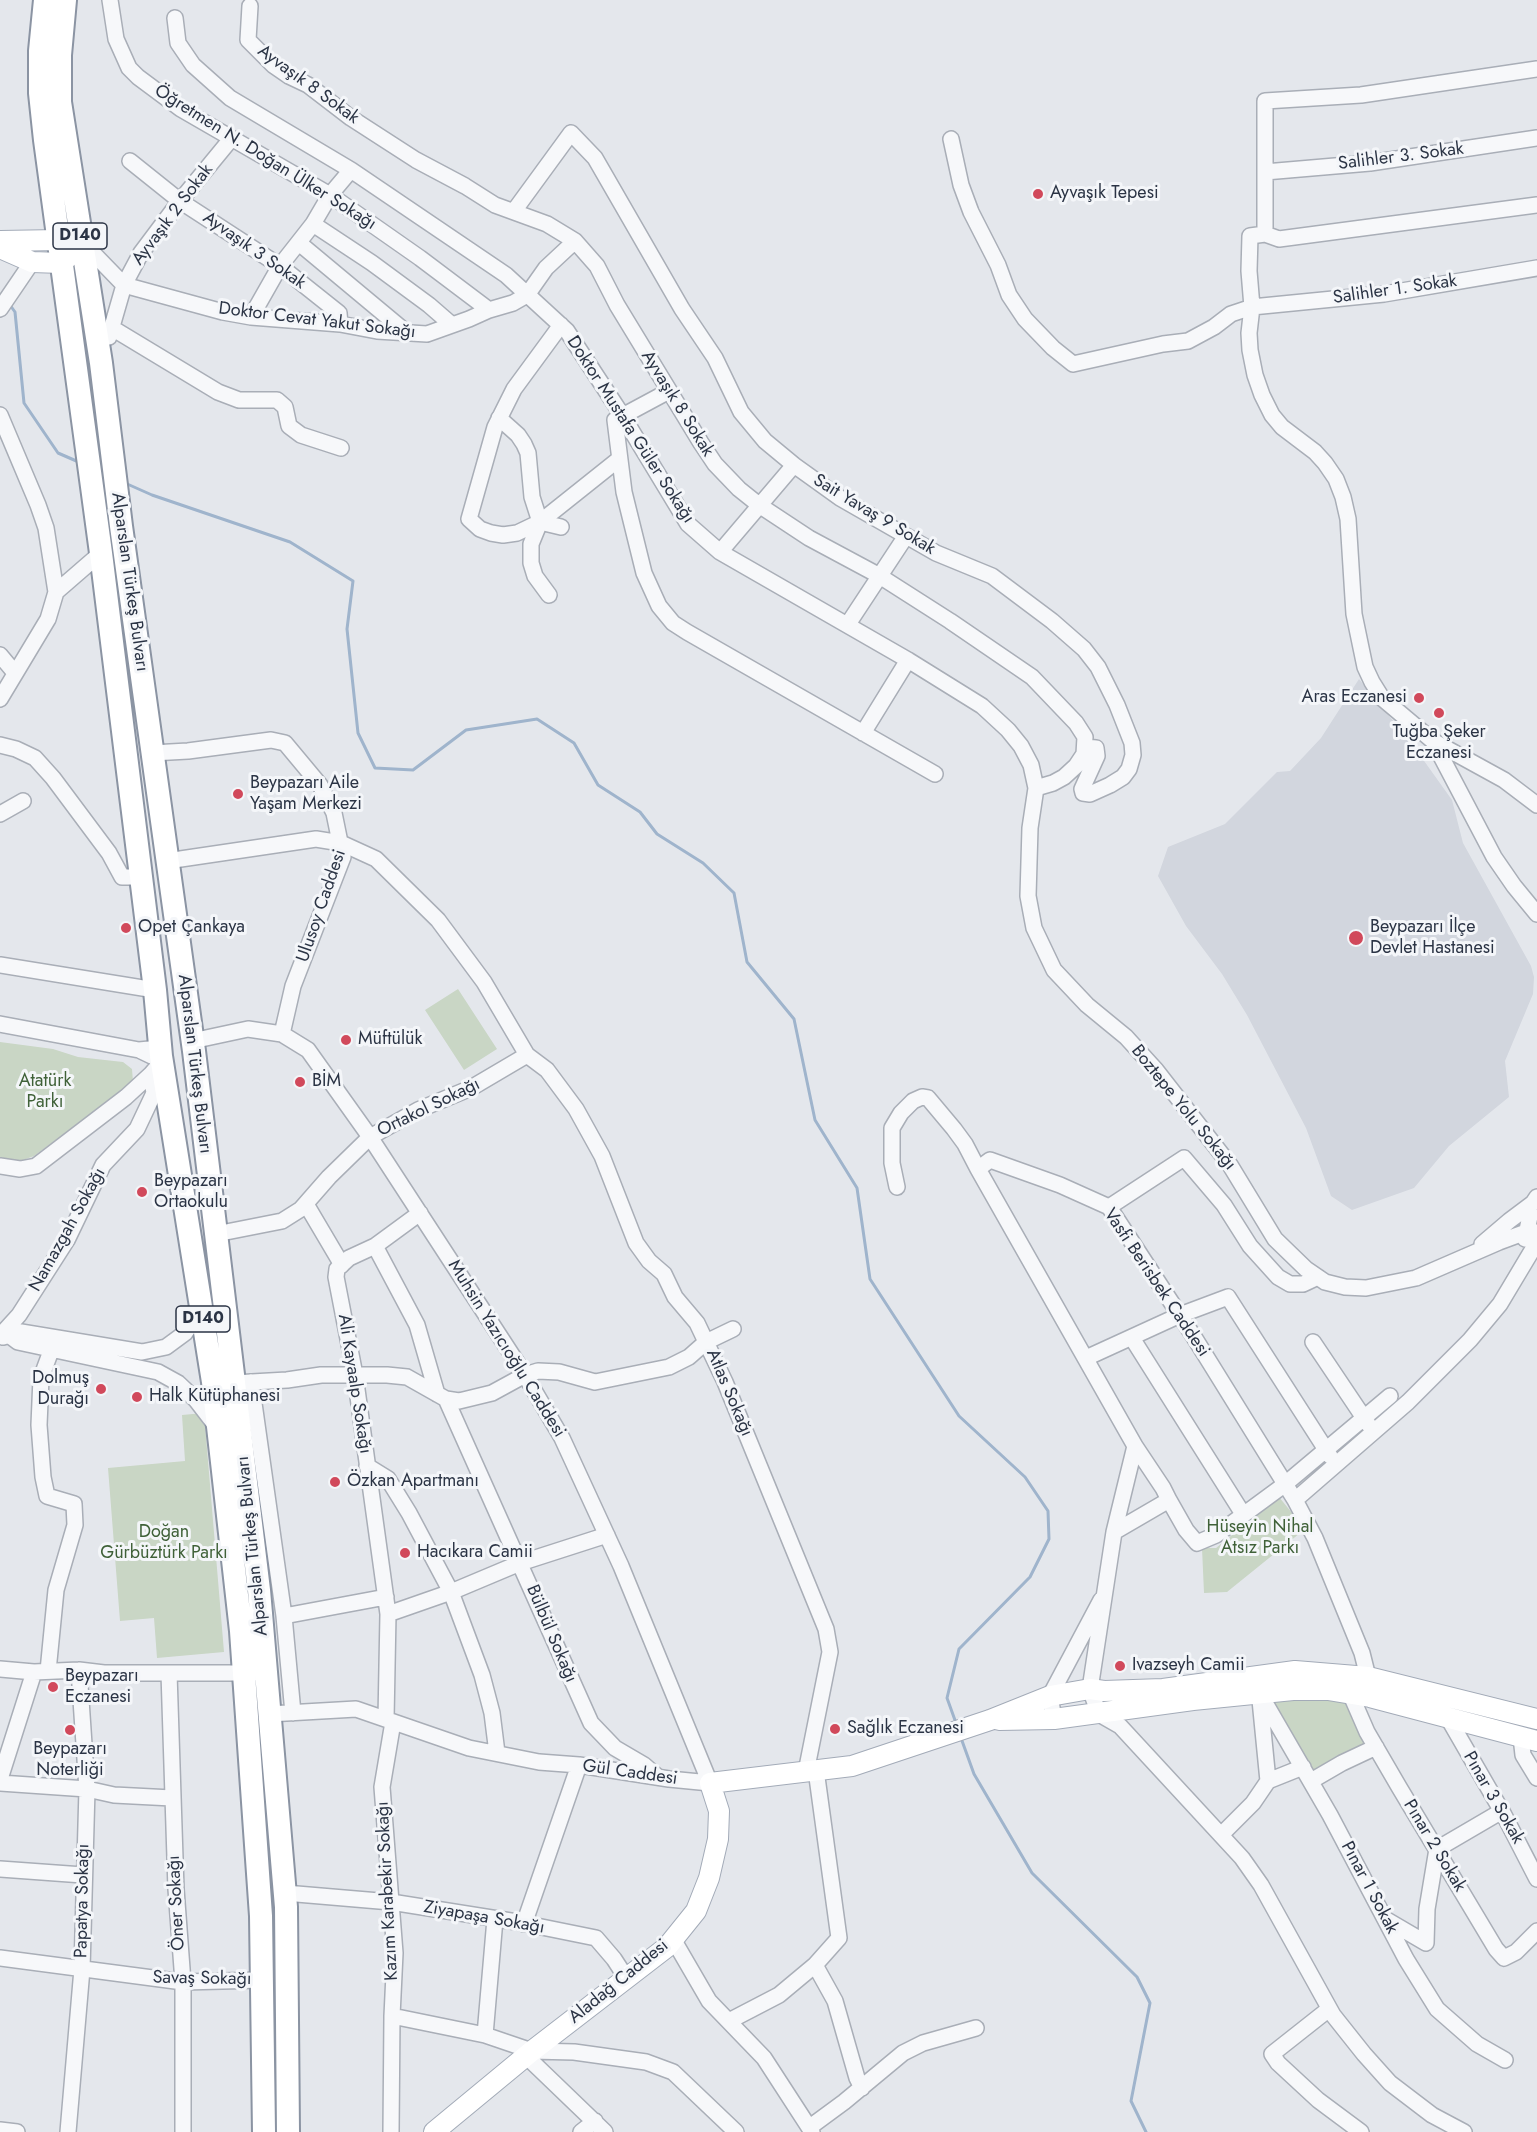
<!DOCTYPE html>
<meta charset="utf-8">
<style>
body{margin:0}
canvas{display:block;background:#e4e7ec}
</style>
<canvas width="1537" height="2132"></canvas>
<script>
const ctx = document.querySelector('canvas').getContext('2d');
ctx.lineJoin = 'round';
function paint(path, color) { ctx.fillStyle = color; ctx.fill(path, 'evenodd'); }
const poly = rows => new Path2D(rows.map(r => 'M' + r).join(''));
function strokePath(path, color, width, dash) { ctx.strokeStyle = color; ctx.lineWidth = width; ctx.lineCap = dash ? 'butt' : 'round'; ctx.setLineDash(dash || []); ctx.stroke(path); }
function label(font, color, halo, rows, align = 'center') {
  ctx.font = font + ' Jost,sans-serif'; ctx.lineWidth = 6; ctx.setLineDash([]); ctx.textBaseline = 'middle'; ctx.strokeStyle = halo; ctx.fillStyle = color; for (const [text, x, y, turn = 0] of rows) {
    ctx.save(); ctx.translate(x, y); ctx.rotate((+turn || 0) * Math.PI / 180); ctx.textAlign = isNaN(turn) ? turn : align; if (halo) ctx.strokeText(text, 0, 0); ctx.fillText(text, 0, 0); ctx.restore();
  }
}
const built = poly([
 [1359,679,1412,744,1452,800,1463,843,1531,966,1534,977,1533,994,1505,1061,1509,1097,1449,1146,1414,1188,1352,1210,1331,1196,1306,1128,1247,1015,1222,974,1186,926,1158,876,1168,847,1225,824,1277,772,1290,771,1321,738]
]);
const green = poly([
 [458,989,497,1049,464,1070,425,1010],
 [0,1042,53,1049,78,1057,123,1062,132,1069,133,1082,122,1093,118,1094,34,1156,23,1160,9,1160,0,1157],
 [204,1413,224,1652,157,1658,154,1618,120,1621,108,1468,185,1461,182,1415],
 [1279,1497,1305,1529,1227,1592,1204,1593,1202,1548,1216,1548],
 [1317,1695,1345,1701,1371,1746,1312,1775,1269,1700]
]);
const stream = poly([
 [10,305,15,312,24,403,58,453,81,463],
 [125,483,152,495,290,542,353,581,347,629,358,733,375,768,413,770,466,730,537,719,574,743,598,785,640,812,657,834,703,863,734,893,747,962,794,1019,815,1120,857,1188,870,1279,959,1416,1025,1477,1048,1511,1049,1539,1030,1577,959,1649,947,1698,956,1723],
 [961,1738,974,1774,1032,1873,1137,1977,1150,2003,1131,2101,1146,2132]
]);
const minor = poly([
 [110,0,116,39,129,68,138,77,181,109,330,195,420,258,489,310],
 [250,6,248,40,273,65,289,76,308,85,351,118,416,160,465,186,495,205,547,224,575,241,597,266,617,305,701,443,715,464,739,489,759,505,809,538,878,575,950,621,1032,677,1076,723,1085,737,1084,754,1076,766,1064,777,1053,783,1036,788],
 [175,18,178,43,193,65,230,98,351,170,506,275,567,331,622,415,688,524,720,552,908,660,982,706,1008,730,1021,746,1031,765,1036,788,1030,828,1028,896,1034,928,1054,970,1087,1005,1126,1037,1156,1070,1230,1165,1275,1239,1306,1269,1325,1282,1345,1287,1366,1288,1416,1278,1499,1242,1526,1232,1537,1232],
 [1537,69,1361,95,1265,101,1265,234,1250,236,1249,271,1252,307,1249,333,1250,350,1255,375,1262,395,1272,415,1282,427,1315,452,1325,463,1336,479,1343,497,1348,519,1354,614,1365,667,1372,682,1382,698,1433,741,1494,857,1514,886,1537,914],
 [951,139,961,185,971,212,998,265,1009,295,1025,319,1053,348,1073,364,1163,344,1188,341,1214,327,1231,314,1252,307,1384,294,1537,268],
 [130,161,180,201,280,266,339,313,340,324],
 [1265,172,1370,163,1537,138],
 [514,211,571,133,595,158,682,309,715,358,741,412,765,441,794,465,840,498,936,553,992,576,1052,621,1084,649,1098,667,1117,705,1132,743,1133,755,1129,769,1123,777,1110,785,1090,794,1083,793,1082,789,1097,756,1096,748,1085,747],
 [313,224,372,263,429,305,452,325],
 [1265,234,1279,239,1537,205],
 [299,243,407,333],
 [81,247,91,251,124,285,223,312,251,317,340,324,377,331,427,334,469,319,489,310,513,303,527,295,546,268,575,241],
 [0,309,32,262],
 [251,317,280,266,313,224,330,195,351,170],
 [561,325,514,389,495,427,469,519,480,529,491,533,503,535,517,533,540,522,619,459],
 [112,328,218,392,239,400,277,400,285,407,289,426,301,435,341,448],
 [109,337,124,285,141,253,180,201,231,139],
 [669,391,615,420,624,492,644,573,659,606,673,623,687,632,935,774],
 [0,415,38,505,46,528,56,592],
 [499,418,518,435,524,444,528,453,532,497,540,522,531,544,531,563,535,576,549,595],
 [540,522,561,527],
 [720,552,794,465],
 [848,624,906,536],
 [0,655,15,673],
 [0,699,48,619,56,592,101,553],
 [863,733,908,660],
 [1433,741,1504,780,1537,805],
 [0,745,16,749,35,758,53,778,109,853,122,877,141,877],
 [152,753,188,751,271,740,285,743,320,785,334,813,343,857,293,986,282,1034],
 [0,814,23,801],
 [167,861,316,839,341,843,376,859,438,920,484,982,527,1055,547,1070,576,1109,602,1156,636,1243,649,1261,664,1274,675,1297,697,1323,725,1382,826,1629,830,1652,806,1772],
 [0,965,155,990],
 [0,1024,139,1050],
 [192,1041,248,1029,282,1034,308,1050,370,1137,525,1375,562,1438,621,1566,710,1783,669,1779,579,1765,539,1762,469,1748,356,1709,269,1714],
 [0,1166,20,1169,36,1166,126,1097,151,1074],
 [897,1187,892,1163,892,1128,901,1113,913,1101,922,1097,928,1098,954,1129,965,1144,978,1169],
 [306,1204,342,1265],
 [1109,1207,1184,1158,1224,1205,1250,1246,1278,1277,1290,1284,1303,1284,1318,1277],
 [216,1234,282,1221,301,1209,329,1177,370,1137,418,1110,471,1088,527,1055],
 [1525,1239,1533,1203,1537,1197],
 [1482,1244,1509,1221,1533,1203,1537,1202],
 [375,1246,417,1325,437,1394],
 [0,1336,19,1315,67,1240,103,1165,137,1129,154,1093,151,1074,162,1061,139,1050,160,1048],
 [10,1336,18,1342,158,1372,178,1383,196,1400,216,1426],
 [3,1337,21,1332,142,1352,166,1347,185,1333,201,1310],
 [1132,1338,1243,1514],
 [1313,1342,1368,1424],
 [1086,1358,1180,1315,1228,1297,1330,1456],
 [251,1382,284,1616,386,1597],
 [234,1383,287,1380,321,1375,387,1375,407,1377,446,1399,459,1401,492,1393,525,1375,538,1371,559,1372,595,1382,669,1367,689,1357,706,1342,733,1329],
 [446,1399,591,1723,615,1748,644,1765,658,1777],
 [1135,1446,1163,1488,1169,1500],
 [367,1466,388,1479,409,1513,451,1592,482,1675,492,1713,497,1753],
 [1295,1500,1408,1402,1470,1340,1500,1304,1537,1242],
 [1114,1532,1169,1500,1186,1530,1197,1543,1216,1535,1284,1485,1390,1396],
 [388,1614,451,1592,520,1563,607,1535],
 [284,1616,293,1713],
 [0,1669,34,1672,79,1670,104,1673,254,1673],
 [48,1671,56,1590,75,1525,74,1504,47,1496,43,1477,39,1425,41,1378,52,1348],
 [169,1673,176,1889,183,1982,183,2132],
 [1368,1677,1362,1653,1315,1538,1295,1500,1194,1337,1109,1207,1060,1185,990,1160,978,1169,1135,1446,1114,1532,1090,1689,1099,1714,1120,1726,1242,1858,1261,1885,1333,2015,1364,2054,1390,2083,1432,2115,1464,2132],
 [1350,1693,1367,1732,1399,1787,1496,1949,1504,1958,1516,1952,1537,1931],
 [1260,1694,1330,1815,1406,1959,1437,2009,1477,2044,1505,2060],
 [1448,1718,1504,1815,1537,1879],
 [386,1719,388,1614,355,1375,336,1277,337,1269,349,1258,375,1246,420,1213],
 [1054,1719,1050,1696,1101,1600],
 [1521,1737,1523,1755,1537,1778],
 [0,1779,34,1672],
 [1268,1781,1303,1767],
 [1311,1781,1342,1763,1376,1747],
 [0,1783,87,1789,114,1795,172,1798],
 [1222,1834,1253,1803,1268,1781,1260,1700],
 [0,1869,83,1875],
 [285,1893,391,1902,517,1922,596,1938,614,1959,627,1979],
 [1385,1919,1426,1943,1427,1909,1437,1849,1502,1811],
 [524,1924,579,1765],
 [673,1939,709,2001,764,2058,812,2132],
 [0,1958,183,1982,262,1980],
 [815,1965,835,2001,857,2078,862,2088],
 [1329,2009,1272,2054,1278,2063,1318,2100,1361,2132],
 [392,2016,485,2035,532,2051,574,2052,646,2062,673,2072,736,2132],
 [729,2021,779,1995,815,1965,839,1938,816,1770],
 [485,2035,495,1919],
 [526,2056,605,2132],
 [810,2127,844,2102,903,2053,923,2043,976,2028],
 [0,2130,17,2132],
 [68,2132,82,1969,87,1789,79,1670],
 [391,2132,392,2016,395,1953,382,1787,393,1722],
 [581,2132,595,2121]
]);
const major = poly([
 [0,241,59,240,73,244],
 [0,248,32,262,61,263,81,247],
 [999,1720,1054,1719,1193,1700,1293,1690,1328,1690,1370,1697,1537,1741],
 [434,2132,532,2051,667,1947,696,1911,709,1878,718,1839,719,1811,710,1783,852,1766,990,1720,1050,1696,1090,1689,1104,1691,1163,1689,1295,1671,1368,1677,1537,1719]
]);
const highway = poly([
 [45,0,40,51,40,93,45,140,101,553,155,990,161,1056,213,1382,241,1631,261,1916,264,2132],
 [65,0,60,55,60,102,101,363,121,526,194,1051,259,1590,286,1907,288,2132]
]);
const markers = [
 [1038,194,6,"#d1495b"],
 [1419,698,6,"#d1495b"],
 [1439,713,6,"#d1495b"],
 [238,794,6,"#d1495b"],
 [126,928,6,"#d1495b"],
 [1356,938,8,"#d1495b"],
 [346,1040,6,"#d1495b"],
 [300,1082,6,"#d1495b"],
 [142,1192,6,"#d1495b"],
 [101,1389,6,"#d1495b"],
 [137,1397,6,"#d1495b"],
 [335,1482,6,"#d1495b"],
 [405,1553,6,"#d1495b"],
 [1120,1666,6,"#d1495b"],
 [53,1687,6,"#d1495b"],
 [835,1729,6,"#d1495b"],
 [70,1730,6,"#d1495b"]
];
const shields = [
 [80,236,54],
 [203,1319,54]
];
const shieldNames = [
 ["D140",80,236],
 ["D140",203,1319]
];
const streetNames = [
 ["Ayvaşık 8 Sokak",308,85,36],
 ["Salihler 3. Sokak",1401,157,-7],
 ["Öğretmen N. Doğan Ülker Sokağı",265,158,32],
 ["Ayvaşık 2 Sokak",173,215,-53],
 ["Ayvaşık 3 Sokak",254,251,35],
 ["Salihler 1. Sokak",1395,290,-8],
 ["Doktor Cevat Yakut Sokağı",317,321,7],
 ["Ayvaşık 8 Sokak",677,404,58],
 ["Doktor Mustafa Güler Sokağı",630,430,57],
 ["Sait Yavaş 9 Sokak",874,515,31],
 ["Alparslan Türkeş Bulvarı",129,582,82],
 ["Ulusoy Caddesi",322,906,-71],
 ["Alparslan Türkeş Bulvarı",194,1064,83],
 ["Ortakol Sokağı",429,1108,-26],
 ["Boztepe Yolu Sokağı",1183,1108,51],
 ["Namazgah Sokağı",68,1230,-61],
 ["Vasfi Berisbek Caddesi",1156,1283,56],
 ["Muhsin Yazıcıoğlu Caddesi",506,1349,58],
 ["Ali Kayaalp Sokağı",354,1384,81],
 ["Atlas Sokağı",729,1393,67],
 ["Alparslan Türkeş Bulvarı",253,1546,-96],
 ["Bülbül Sokağı",551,1634,67],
 ["Gül Caddesi",630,1773,8],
 ["Pınar 3 Sokak",1493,1798,60],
 ["Pınar 2 Sokak",1434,1846,59],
 ["Pınar 1 Sokak",1369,1888,62],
 ["Kazım Karabekir Sokağı",388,1891,-93],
 ["Papatya Sokağı",83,1901,-89],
 ["Öner Sokağı",177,1903,-93],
 ["Ziyapaşa Sokağı",484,1918,10],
 ["Savaş Sokağı",202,1979,1],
 ["Aladağ Caddesi",619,1982,-39]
];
const poiNames = [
 ["Ayvaşık Tepesi",1050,194],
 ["Aras Eczanesi",1407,698,"right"],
 ["Tuğba Şeker",1439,733,"center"],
 ["Eczanesi",1439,754,"center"],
 ["Beypazarı Aile",250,784],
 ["Yaşam Merkezi",250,805],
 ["Opet Çankaya",138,928],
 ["Beypazarı İlçe",1370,928],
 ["Devlet Hastanesi",1370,949],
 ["Müftülük",358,1040],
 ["BİM",312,1082],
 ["Beypazarı",154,1182],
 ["Ortaokulu",154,1203],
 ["Dolmuş",89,1379,"right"],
 ["Durağı",89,1400,"right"],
 ["Halk Kütüphanesi",149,1397],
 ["Özkan Apartmanı",347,1482],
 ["Hacıkara Camii",417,1553],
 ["Ivazseyh Camii",1132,1666],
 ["Beypazarı",65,1677],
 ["Eczanesi",65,1698],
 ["Sağlık Eczanesi",847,1729],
 ["Beypazarı",70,1750,"center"],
 ["Noterliği",70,1771,"center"]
];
const parkNames = [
 ["Atatürk",45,1082],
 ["Parkı",45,1103],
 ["Hüseyin Nihal",1260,1528],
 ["Atsız Parkı",1260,1549],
 ["Doğan",164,1533],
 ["Gürbüztürk Parkı",164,1554]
];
paint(built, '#d2d6de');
paint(green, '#c9d6c5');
strokePath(stream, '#9fb4cc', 3);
strokePath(minor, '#a9aeb7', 18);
strokePath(major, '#a3abb8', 22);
strokePath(highway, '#8b94a3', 26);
strokePath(minor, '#f7f8fa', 15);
strokePath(major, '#fff', 20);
strokePath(highway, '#fff', 22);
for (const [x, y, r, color] of markers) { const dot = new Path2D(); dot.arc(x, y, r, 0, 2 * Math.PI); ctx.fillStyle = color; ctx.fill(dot); strokePath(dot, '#f4f6f9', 2); }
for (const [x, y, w] of shields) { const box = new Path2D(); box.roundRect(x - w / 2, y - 13, w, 26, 4.5); ctx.fillStyle = '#f4f6f9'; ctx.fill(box); strokePath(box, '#2b3445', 1.5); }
label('bold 16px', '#2b3445', null, shieldNames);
label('18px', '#2b3445', '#f4f6f9', streetNames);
label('18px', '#2b3445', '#f4f6f9', poiNames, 'left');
label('18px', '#3f6138', '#f4f6f9', parkNames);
</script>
